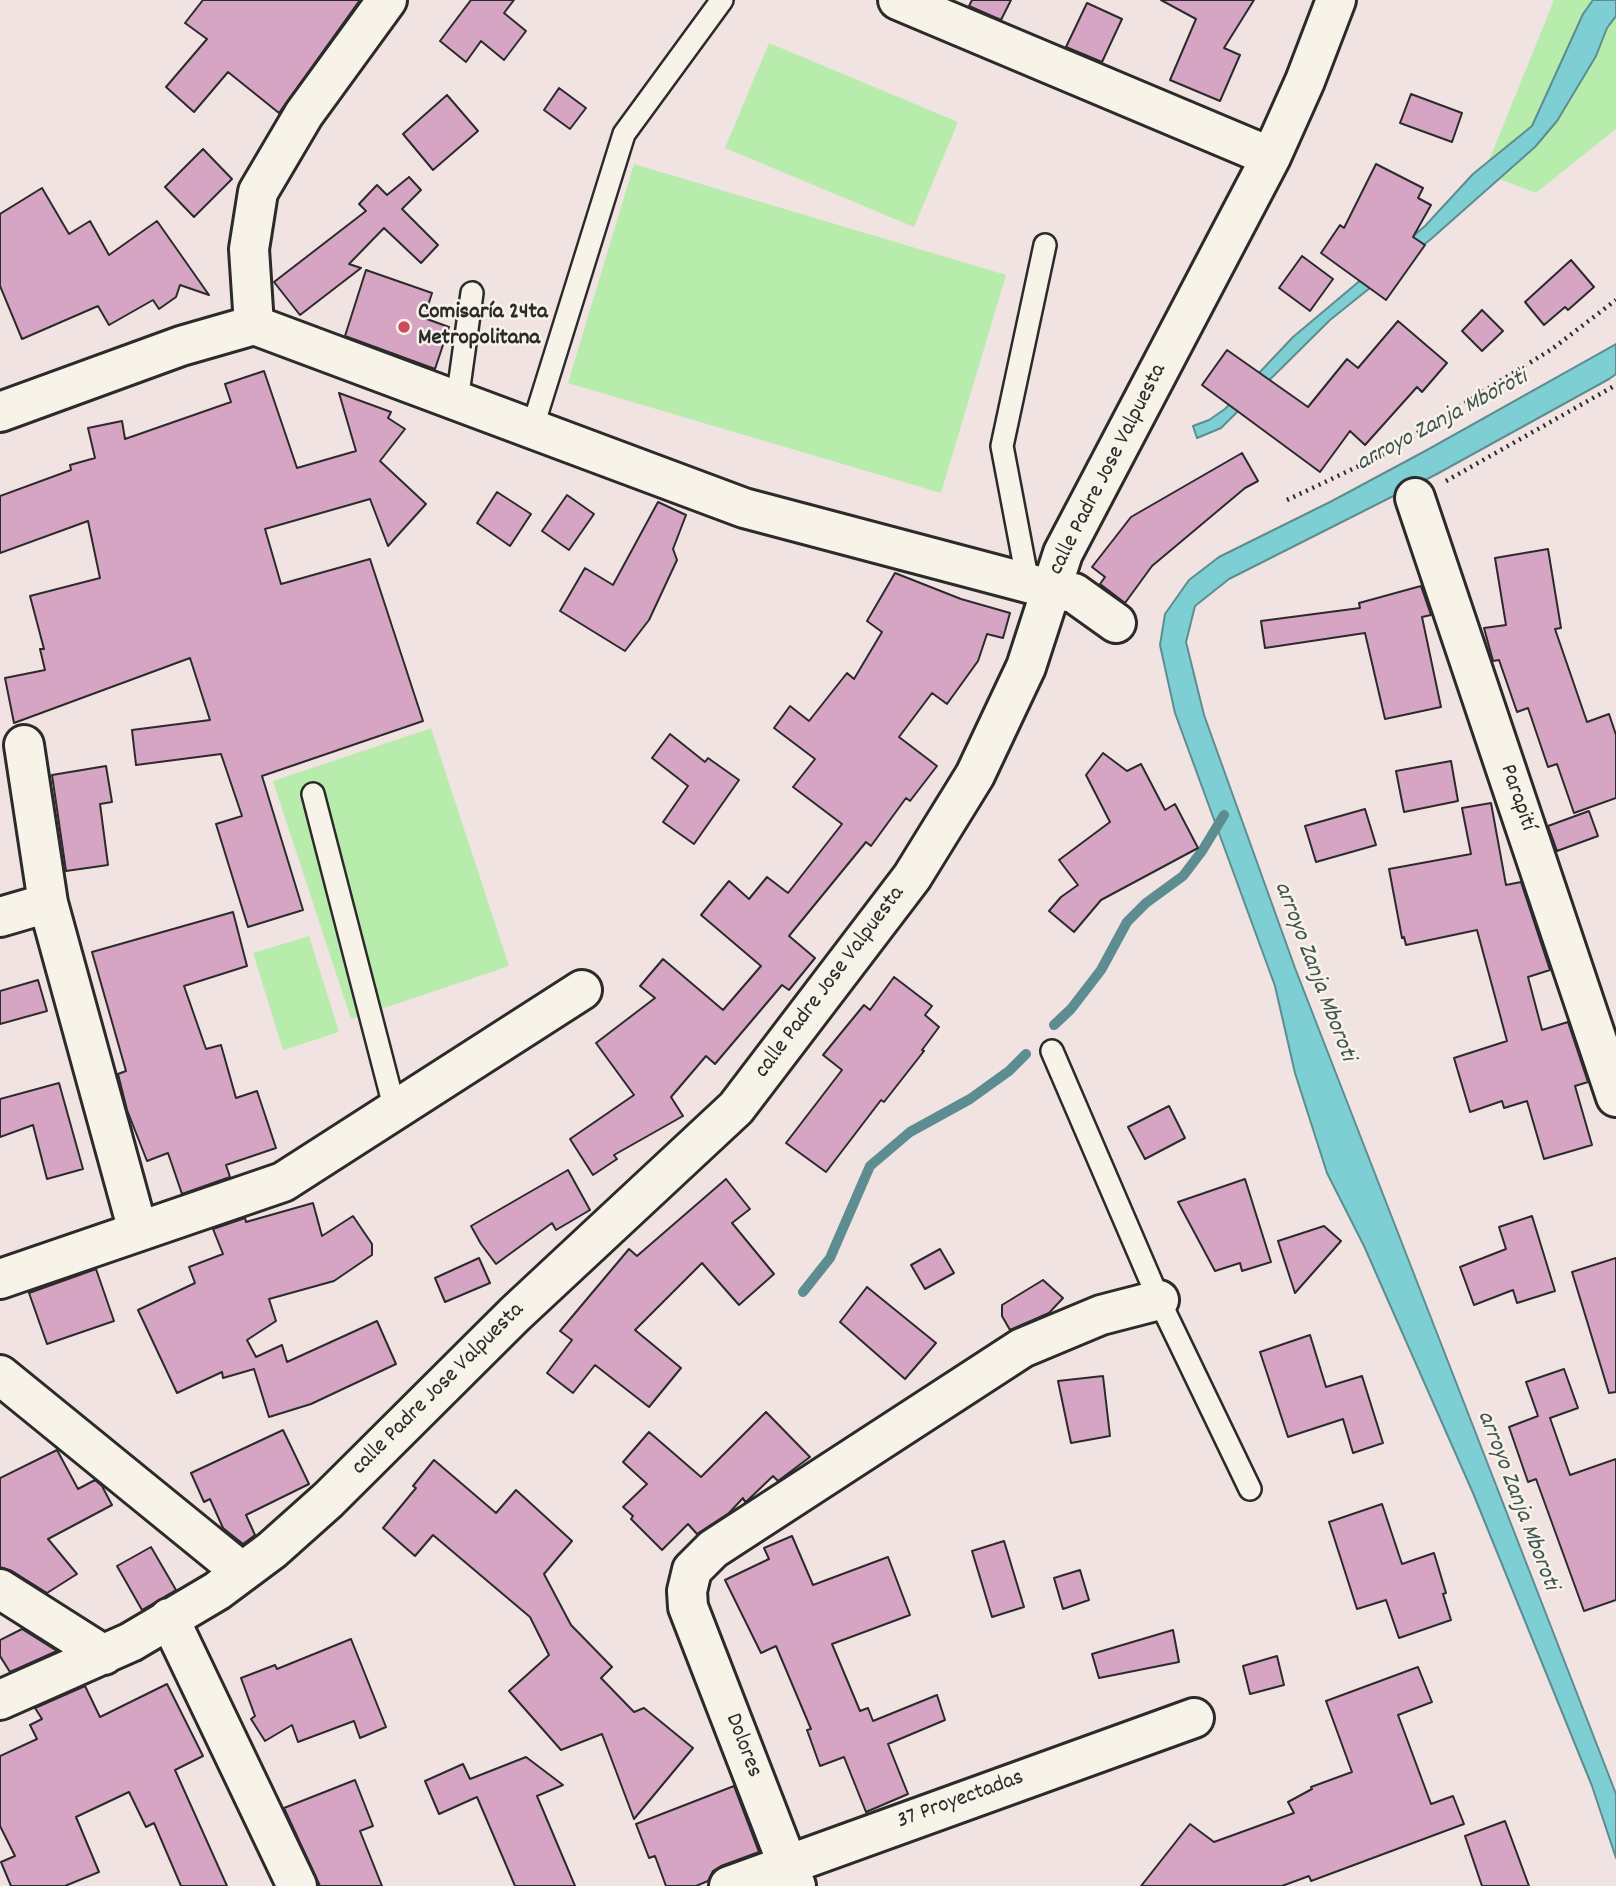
<!DOCTYPE html>
<meta charset="utf-8">
<style>
body{margin:0}
canvas{display:block;background:#f0e3e1}
</style>
<canvas width="1616" height="1886"></canvas>
<script>
const ctx = document.querySelector('canvas').getContext('2d');
ctx.lineJoin = 'round';
function paint(path, color) { ctx.fillStyle = color; ctx.fill(path, 'evenodd'); }
const poly = rows => new Path2D(rows.map(r => 'M' + r).join(''));
function strokePath(path, color, width, dash) { ctx.strokeStyle = color; ctx.lineWidth = width; ctx.lineCap = dash ? 'butt' : 'round'; ctx.setLineDash(dash || []); ctx.stroke(path); }
function label(font, color, halo, rows, align = 'center') {
  ctx.font = font + ' Dekko,sans-serif'; ctx.lineWidth = 5; ctx.setLineDash([]); ctx.textBaseline = 'middle'; ctx.strokeStyle = halo; ctx.fillStyle = color; for (const [text, x, y, turn = 0] of rows) {
    ctx.save(); ctx.translate(x, y); ctx.rotate((+turn || 0) * Math.PI / 180); ctx.textAlign = isNaN(turn) ? turn : align; if (halo) ctx.strokeText(text, 0, 0); ctx.fillText(text, 0, 0); ctx.restore();
  }
}
const green = poly([
 [1554,0,1616,0,1616,129,1536,193,1484,173],
 [769,43,958,122,914,227,725,148],
 [634,164,1006,275,941,493,568,383],
 [431,728,509,966,351,1019,273,781],
 [309,936,339,1032,283,1050,253,953]
]);
const water = poly([
 [1593,0,1616,0,1616,16,1607,28,1596,56,1557,121,1535,147,1431,239,1330,320,1221,428,1197,438,1193,426,1209,420,1225,409,1293,337,1425,226,1473,174,1532,126,1583,14,1593,0],
 [1616,344,1616,374,1609,379,1435,475,1229,579,1195,606,1186,642,1204,715,1295,968,1616,1794,1616,1858,1592,1786,1473,1493,1364,1246,1327,1173,1295,1073,1275,986,1175,713,1160,645,1165,614,1189,580,1219,557,1332,501,1427,450,1616,344]
]);
const stream = poly([
 [1054,1025,1071,1009,1101,970,1127,922,1146,903,1183,876,1202,851,1224,815],
 [803,1292,830,1258,870,1166,910,1132,970,1099,1009,1071,1026,1054]
]);
const building = poly([
 [203,0,360,0,279,113,228,72,194,112,166,87,207,39,185,23,203,0],
 [471,0,514,0,504,13,526,31,504,60,481,41,466,62,440,41,471,0],
 [972,0,1011,0,1001,20,969,6,972,0],
 [1161,0,1254,0,1224,48,1240,55,1220,101,1170,80,1196,19,1161,0],
 [1087,3,1122,19,1102,62,1066,47,1087,3],
 [559,88,586,108,570,129,544,110,559,88],
 [1411,94,1462,113,1452,142,1400,123,1411,94],
 [447,95,478,131,433,170,403,134,447,95],
 [203,149,232,179,194,217,165,187,203,149],
 [1376,164,1423,188,1418,198,1431,205,1413,237,1425,245,1386,300,1321,253,1340,225,1344,228,1376,164],
 [409,177,421,190,402,209,438,245,421,263,384,228,349,264,361,268,300,315,274,282,366,211,359,204,377,185,387,195,409,177],
 [42,188,69,234,90,221,109,255,157,221,209,295,180,285,176,297,159,309,153,300,109,325,98,306,22,339,0,286,0,214,42,188],
 [1302,256,1333,279,1310,311,1279,288,1302,256],
 [1571,260,1594,287,1568,310,1565,307,1544,325,1525,302,1571,260],
 [366,270,432,293,424,318,449,327,435,369,345,336,366,270],
 [1482,310,1503,331,1482,351,1462,331,1482,310],
 [1398,321,1447,363,1422,392,1417,387,1365,445,1350,431,1320,472,1202,385,1227,350,1308,407,1347,359,1358,368,1398,321],
 [264,371,297,468,356,451,339,393,391,412,388,418,405,429,380,461,426,504,388,546,370,499,265,529,281,584,370,559,423,721,262,776,303,910,248,927,216,824,242,816,221,754,136,765,132,730,210,720,190,658,14,723,5,678,45,670,40,649,44,649,30,596,100,578,88,521,0,553,0,496,71,470,70,465,95,458,88,428,122,421,125,439,231,402,225,384,264,371],
 [1242,453,1258,481,1245,488,1152,566,1125,603,1100,584,1105,577,1092,567,1131,517,1242,453],
 [497,492,531,514,510,546,477,523,497,492],
 [567,495,594,514,569,550,542,531,567,495],
 [658,502,686,515,673,549,677,560,649,620,625,651,560,611,585,568,613,585,658,502],
 [1548,549,1561,628,1555,629,1587,722,1609,714,1616,735,1616,798,1574,813,1557,764,1548,767,1528,708,1517,712,1499,660,1493,661,1484,628,1506,625,1495,558,1548,549],
 [895,573,961,599,1010,613,1003,638,987,634,978,661,947,704,932,693,899,737,937,766,910,801,906,798,871,846,866,842,789,936,815,958,789,990,782,985,715,1064,706,1056,671,1097,683,1116,614,1155,617,1159,593,1175,570,1139,634,1095,596,1043,655,998,640,986,663,959,723,1010,761,966,701,915,729,881,749,899,767,877,788,893,842,824,793,787,815,759,774,728,790,706,809,721,847,673,854,679,882,632,867,621,895,573],
 [1421,586,1431,615,1422,617,1441,707,1385,719,1365,633,1265,648,1261,621,1360,608,1359,603,1421,586],
 [670,734,705,762,708,758,739,780,694,844,663,822,688,786,652,758,670,734],
 [1103,753,1127,771,1141,764,1165,810,1175,804,1198,848,1101,900,1074,932,1049,911,1061,897,1078,885,1059,860,1110,822,1086,775,1103,753],
 [1451,761,1458,801,1404,812,1396,771,1451,761],
 [106,766,112,802,100,804,108,865,66,871,52,775,106,766],
 [1491,803,1506,885,1521,882,1550,970,1528,977,1542,1030,1568,1022,1588,1082,1575,1086,1592,1145,1544,1159,1527,1101,1504,1108,1502,1101,1470,1112,1454,1058,1507,1041,1477,930,1406,945,1404,937,1402,938,1389,869,1471,854,1462,808,1491,803],
 [1365,809,1376,845,1316,862,1305,826,1365,809],
 [1589,811,1598,836,1557,851,1548,826,1589,811],
 [233,912,247,966,184,986,206,1049,221,1045,236,1098,257,1091,276,1148,226,1165,230,1177,182,1194,168,1153,147,1161,127,1110,118,1074,126,1071,92,952,233,912],
 [894,977,932,1006,925,1015,939,1027,922,1050,924,1051,884,1102,881,1100,826,1172,786,1143,842,1070,823,1055,864,1005,870,1010,894,977],
 [38,980,47,1011,0,1024,0,991,38,980],
 [59,1083,83,1169,47,1179,33,1125,0,1137,0,1099,59,1083],
 [1169,1106,1185,1138,1145,1159,1128,1127,1169,1106],
 [568,1170,590,1210,556,1230,552,1223,496,1264,481,1244,471,1226,568,1170],
 [726,1179,750,1209,732,1223,774,1274,739,1305,702,1263,635,1330,681,1368,649,1407,595,1365,573,1393,547,1373,572,1340,560,1331,629,1249,637,1256,726,1179],
 [1245,1179,1271,1262,1242,1271,1240,1263,1215,1271,1178,1202,1245,1179],
 [313,1203,322,1236,353,1216,372,1244,372,1255,334,1281,269,1299,276,1321,247,1340,256,1357,282,1345,287,1362,377,1321,396,1364,311,1404,269,1417,254,1369,223,1378,222,1372,177,1393,138,1310,195,1283,189,1267,223,1254,213,1229,245,1218,246,1222,313,1203],
 [1532,1216,1555,1291,1517,1303,1513,1290,1474,1305,1460,1267,1506,1249,1499,1227,1532,1216],
 [1324,1226,1341,1241,1295,1293,1278,1241,1324,1226],
 [940,1249,954,1273,925,1289,911,1265,940,1249],
 [479,1258,490,1283,445,1302,435,1278,479,1258],
 [1616,1258,1616,1392,1609,1393,1572,1272,1616,1258],
 [96,1269,114,1321,47,1344,29,1293,96,1269],
 [1043,1280,1063,1298,1049,1313,1010,1330,1002,1316,1002,1305,1043,1280],
 [867,1287,936,1343,905,1379,840,1322,867,1287],
 [1310,1335,1326,1387,1362,1376,1383,1443,1353,1453,1343,1419,1288,1437,1260,1352,1310,1335],
 [1564,1369,1578,1408,1550,1418,1570,1475,1616,1459,1616,1600,1584,1611,1536,1479,1528,1482,1509,1427,1538,1416,1526,1382,1564,1369],
 [1103,1376,1110,1436,1071,1443,1058,1381,1103,1376],
 [766,1412,810,1457,778,1481,773,1476,747,1501,745,1502,743,1498,729,1513,697,1534,688,1524,662,1550,631,1519,633,1516,623,1507,647,1484,623,1462,649,1432,701,1477,766,1412],
 [283,1430,309,1484,246,1515,255,1535,243,1544,223,1528,210,1499,204,1502,191,1473,283,1430],
 [57,1450,78,1489,95,1480,102,1486,112,1505,48,1539,77,1574,47,1593,12,1571,0,1567,0,1478,57,1450],
 [434,1460,496,1513,516,1490,572,1541,544,1574,571,1625,612,1667,601,1678,634,1712,644,1708,693,1748,634,1819,602,1734,561,1750,509,1691,549,1655,530,1617,433,1535,415,1556,383,1528,416,1488,413,1486,434,1460],
 [1382,1504,1402,1564,1434,1553,1446,1593,1443,1594,1451,1620,1399,1638,1386,1600,1357,1609,1329,1522,1382,1504],
 [792,1536,813,1585,888,1557,910,1615,832,1644,860,1711,868,1708,873,1721,937,1695,945,1720,888,1744,908,1794,866,1812,844,1757,820,1766,807,1730,811,1729,776,1646,761,1653,725,1580,769,1559,764,1548,792,1536],
 [1004,1541,1024,1607,992,1617,972,1551,1004,1541],
 [151,1547,176,1590,142,1610,117,1566,151,1547],
 [1080,1570,1089,1600,1063,1609,1054,1578,1080,1570],
 [22,1629,57,1651,10,1672,0,1656,0,1640,22,1629],
 [1173,1630,1179,1662,1099,1678,1092,1654,1173,1630],
 [351,1639,386,1727,360,1738,354,1721,298,1742,292,1725,265,1741,251,1719,255,1716,241,1678,275,1665,277,1669,351,1639],
 [1277,1656,1284,1685,1250,1694,1243,1666,1277,1656],
 [1418,1667,1432,1702,1398,1715,1431,1804,1453,1796,1464,1824,1311,1881,1309,1876,1282,1886,1141,1886,1190,1824,1214,1842,1294,1813,1288,1802,1312,1789,1311,1787,1352,1772,1326,1701,1418,1667],
 [167,1684,203,1756,175,1770,227,1886,181,1886,154,1823,146,1827,129,1792,76,1817,99,1872,65,1886,11,1886,1,1862,15,1856,0,1826,0,1756,37,1739,30,1725,42,1719,35,1708,85,1686,100,1717,167,1684],
 [526,1757,563,1785,537,1796,575,1886,515,1886,477,1797,439,1814,425,1781,463,1764,470,1779,526,1757],
 [355,1780,373,1826,360,1831,382,1886,320,1886,284,1808,355,1780],
 [734,1786,759,1852,721,1866,713,1871,708,1881,696,1886,666,1886,655,1856,649,1858,636,1824,734,1786],
 [1505,1821,1529,1886,1482,1886,1465,1836,1505,1821]
]);
const path = poly([
 [1446,481,1616,385],
 [1287,500,1399,447,1423,429,1552,349,1616,300]
]);
const lane = poly([
 [457,401,472,293],
 [532,429,624,134,722,0],
 [1028,583,1002,446,1045,245],
 [313,794,395,1110],
 [1052,1051,1159,1300,1250,1489]
]);
const street = poly([
 [898,0,1271,157],
 [254,325,249,249,258,192,304,114,387,0],
 [0,412,181,346,254,325,744,508,1050,589,1074,593,1116,623],
 [1415,498,1616,1097],
 [24,745,48,903,138,1231],
 [0,917,48,903],
 [0,1279,283,1182,582,990],
 [0,1375,242,1572],
 [0,1589,104,1655],
 [169,1618,297,1886],
 [0,1700,131,1642,217,1591,272,1550,328,1500,515,1314,736,1108,912,877,975,775,1026,667,1063,553,1271,157,1305,81,1336,0],
 [729,1886,1194,1718],
 [796,1886,688,1607,687,1591,692,1570,713,1549,1022,1348,1101,1315,1159,1300]
]);
const markers = [
 [404,327,7,"#d1495b"]
];
const poiNames = [
 ["Comisaría 24ta",418,314],
 ["Metropolitana",418,340]
];
const streetNames = [
 ["calle Padre Jose Valpuesta",1109,470,-63],
 ["Parapití",1516,798,71],
 ["calle Padre Jose Valpuesta",831,983,-53],
 ["calle Padre Jose Valpuesta",439,1390,-45],
 ["Dolores",742,1746,69],
 ["37 Proyectadas",961,1801,-20]
];
const waterNames = [
 ["arroyo Zanja Mboroti",1443,422,-28],
 ["arroyo Zanja Mboroti",1313,972,69],
 ["arroyo Zanja Mboroti",1516,1501,69]
];
paint(green, '#b8ecad');
paint(water, '#7ecfd4');
strokePath(water, '#5d8d90', 2);
strokePath(stream, '#5d8d90', 10);
paint(building, '#d6a5c4');
strokePath(building, '#2b2b2b', 2);
strokePath(lane, '#2b2b2b', 26);
strokePath(street, '#2b2b2b', 44);
strokePath(path, '#2b2b2b', 4.5, [2, 5]);
strokePath(lane, '#f7f3e8', 21);
strokePath(street, '#f7f3e8', 38);
for (const [x, y, r, color] of markers) { const dot = new Path2D(); dot.arc(x, y, r, 0, 2 * Math.PI); ctx.fillStyle = color; ctx.fill(dot); strokePath(dot, '#f7f3e8', 2.5); }
label('bold 23px', '#2b2b2b', '#f7f3e8', poiNames, 'left');
label('23px', '#2b2b2b', '#f7f3e8', streetNames);
label('italic 24px', '#405455', '#f7f3e8', waterNames);
</script>
